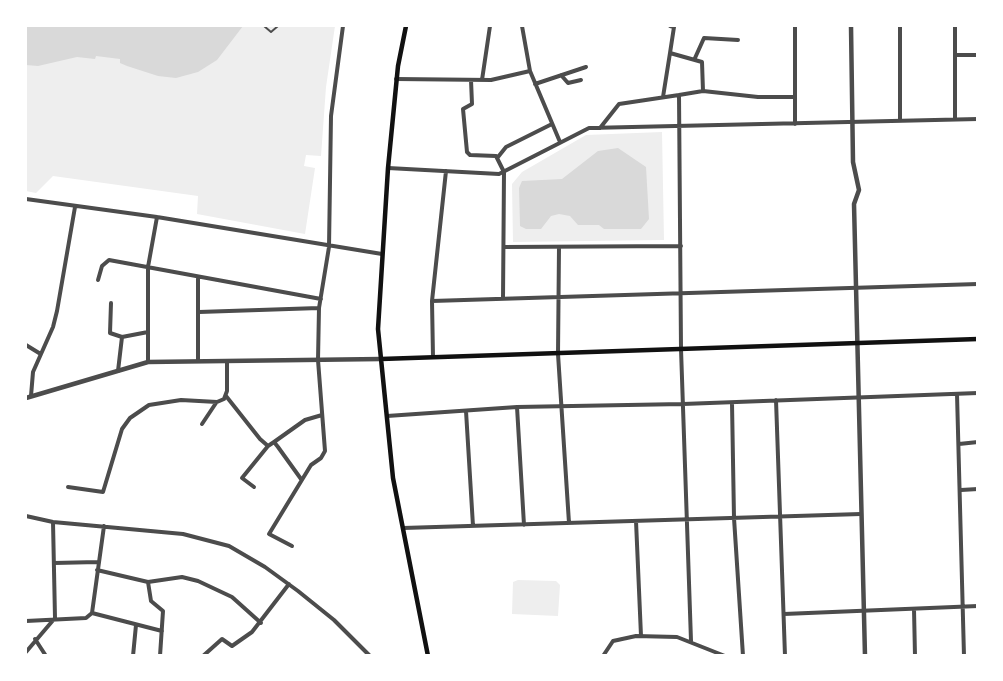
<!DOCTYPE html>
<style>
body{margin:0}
#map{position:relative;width:1003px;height:681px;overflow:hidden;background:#fff;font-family:Barlow,sans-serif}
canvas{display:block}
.frame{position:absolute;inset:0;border:27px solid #fff;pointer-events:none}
</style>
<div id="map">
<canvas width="1003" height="681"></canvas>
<div class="frame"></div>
</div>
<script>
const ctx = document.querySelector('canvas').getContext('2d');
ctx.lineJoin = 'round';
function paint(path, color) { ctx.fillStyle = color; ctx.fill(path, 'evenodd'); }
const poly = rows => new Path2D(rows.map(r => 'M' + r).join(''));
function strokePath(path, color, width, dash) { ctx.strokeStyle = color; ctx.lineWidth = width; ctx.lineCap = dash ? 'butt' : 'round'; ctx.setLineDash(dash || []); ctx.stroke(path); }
const green = poly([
 [26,26,335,26,326,87,321,156,306,155,304,166,315,168,305,234,197,214,198,196,53,176,36,193,26,191],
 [662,132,664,240,513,242,512,184,522,172,586,135],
 [518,580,556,581,560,585,558,616,512,614,513,582]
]);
const water = poly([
 [26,26,243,26,217,60,198,72,176,78,158,76,127,66,120,63,120,59,96,56,95,59,77,57,38,66,26,65],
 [618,148,646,167,649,219,641,229,604,229,599,225,578,225,570,216,559,214,551,216,541,229,526,229,520,226,519,188,522,181,562,179,598,151]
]);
const pedestrian = poly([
 [264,26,271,32,278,26]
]);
const minor = poly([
 [670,26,674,27,670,53],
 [795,26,795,124],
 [900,26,900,120],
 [955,55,978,55],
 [695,58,704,38,738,40],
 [530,71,560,142],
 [561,75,568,83,581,80],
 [396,79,491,80,530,71,522,26],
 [471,80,472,104,463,109,467,152,470,155,496,156,504,172,503,299],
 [482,80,490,26],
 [535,84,586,67],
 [679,95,703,91,758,97,795,97],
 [663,97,670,53,702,62,703,91],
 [955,119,955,26],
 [600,128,619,104,679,95,681,349,691,641],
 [498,157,506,147,552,124],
 [388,168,499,174,589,128,978,119],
 [26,199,157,217,382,254],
 [504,247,681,246],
 [559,247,558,354,569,523],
 [98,280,102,266,109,260,321,299],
 [432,301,978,284],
 [111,303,110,333,122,337,148,332],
 [199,312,319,308],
 [26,345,39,353],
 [433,357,432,301,446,171],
 [198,361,198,277],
 [148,362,148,267,157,217],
 [118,371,122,337],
 [957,394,964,656],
 [31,396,33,372,53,327,57,311,75,207],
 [226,396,260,439,268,446,274,442,278,447,301,479],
 [776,400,785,656],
 [732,403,734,518,743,656],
 [517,407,524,525],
 [466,411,473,526],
 [387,416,517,407,683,404,978,393],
 [202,424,216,403],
 [274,442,305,420,322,415],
 [959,444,978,442],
 [68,487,103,492,122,429,130,418,149,405,181,400,217,402,224,399,227,391,227,362],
 [254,487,242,478,268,446],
 [961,490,978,489],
 [26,516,53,522,183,534,229,546,265,567,298,591,334,620,370,656],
 [636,521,641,636],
 [403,528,861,514],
 [292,546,269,534,311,465,321,458,325,451,318,360,319,308,329,247,331,116,343,26],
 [54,563,98,562],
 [97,570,148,582,151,601,163,611,160,656],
 [148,582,182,577,198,581,232,597,261,623],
 [914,609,915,656],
 [92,613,162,631],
 [784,614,978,606],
 [26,621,86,618,92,613,104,526],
 [35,639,46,656],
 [26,652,55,618,53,522],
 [133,656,136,625],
 [203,656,222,639,232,646,252,632,289,584],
 [603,656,613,641,636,636,677,637,725,656]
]);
const tertiary = poly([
 [851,26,853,162,859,190,854,204,865,656],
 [26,398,148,362,381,359]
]);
const secondary = poly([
 [406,26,398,66,388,168,378,329,393,478,428,656],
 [381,359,978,339]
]);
paint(green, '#eee');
paint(water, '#d9d9d9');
strokePath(pedestrian, '#4c4c4c', 2);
strokePath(minor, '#4c4c4c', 4);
strokePath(tertiary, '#4c4c4c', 4.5);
strokePath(secondary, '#111', 4.5);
</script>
